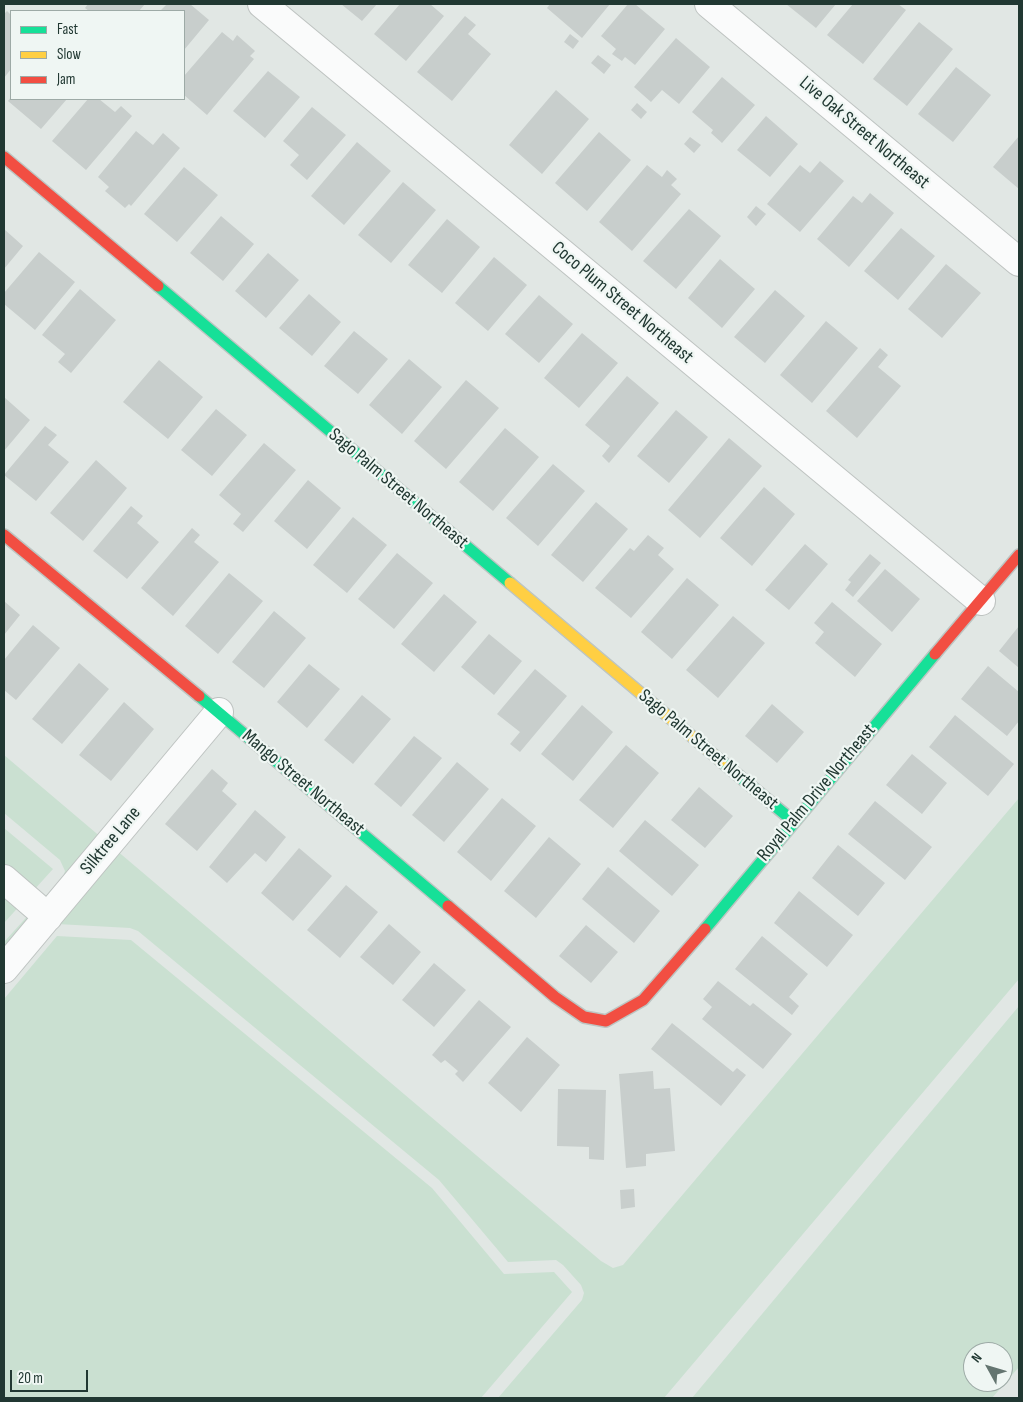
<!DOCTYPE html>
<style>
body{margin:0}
#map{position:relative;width:1023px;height:1402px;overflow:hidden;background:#e1e7e4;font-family:"Sofia Sans Condensed",sans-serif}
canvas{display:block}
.frame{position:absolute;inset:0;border:5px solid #213832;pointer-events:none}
.legend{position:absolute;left:10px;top:10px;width:175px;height:90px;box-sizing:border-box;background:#eff6f3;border:1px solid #9daaa6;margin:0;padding:6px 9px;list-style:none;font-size:15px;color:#213832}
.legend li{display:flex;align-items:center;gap:10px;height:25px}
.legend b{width:25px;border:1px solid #9daaa6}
.north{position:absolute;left:963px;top:1342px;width:50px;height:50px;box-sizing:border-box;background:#eff6f3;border:1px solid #9daaa6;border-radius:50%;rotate:309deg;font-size:14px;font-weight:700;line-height:20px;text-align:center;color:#213832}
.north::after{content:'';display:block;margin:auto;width:18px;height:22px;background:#647570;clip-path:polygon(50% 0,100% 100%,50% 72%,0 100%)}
.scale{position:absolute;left:10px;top:1370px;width:78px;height:22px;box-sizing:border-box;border:2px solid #213832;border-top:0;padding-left:6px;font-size:15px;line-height:18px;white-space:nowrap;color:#213832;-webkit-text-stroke:4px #eff6f3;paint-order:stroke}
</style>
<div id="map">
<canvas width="1023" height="1402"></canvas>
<div class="frame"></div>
<ul class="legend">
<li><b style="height:6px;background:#16e098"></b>Fast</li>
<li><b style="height:6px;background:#ffcf43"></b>Slow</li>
<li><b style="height:6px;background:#f24e42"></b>Jam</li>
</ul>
<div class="north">N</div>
<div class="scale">20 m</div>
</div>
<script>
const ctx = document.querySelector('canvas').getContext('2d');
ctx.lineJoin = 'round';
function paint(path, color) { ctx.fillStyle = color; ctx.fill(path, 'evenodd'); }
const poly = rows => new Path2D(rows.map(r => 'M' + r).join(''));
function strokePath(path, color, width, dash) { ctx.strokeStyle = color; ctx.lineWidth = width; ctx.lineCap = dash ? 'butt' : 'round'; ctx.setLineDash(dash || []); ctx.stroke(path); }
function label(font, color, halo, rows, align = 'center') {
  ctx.font = font + ' "Sofia Sans Condensed",sans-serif'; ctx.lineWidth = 4.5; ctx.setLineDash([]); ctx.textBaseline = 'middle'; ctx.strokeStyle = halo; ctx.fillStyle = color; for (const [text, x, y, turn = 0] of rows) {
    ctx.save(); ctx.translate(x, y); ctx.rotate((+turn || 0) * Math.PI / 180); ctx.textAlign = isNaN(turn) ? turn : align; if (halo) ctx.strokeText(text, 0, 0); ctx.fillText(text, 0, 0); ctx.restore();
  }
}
const green = poly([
 [4,755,601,1261,613,1268,623,1265,1019,798,1019,979,664,1398,498,1398,582,1300,584,1293,581,1285,563,1265,556,1260,508,1262,439,1180,138,931,130,928,57,924,4,979,4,942,63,877,65,871,60,860,4,813],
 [4,828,53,869,4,923],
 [57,936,131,940,432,1188,504,1274,554,1272,572,1292,481,1398,4,1398,4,999],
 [1019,1006,1019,1367,992,1398,692,1398],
 [973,1352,1003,1352,1003,1382,973,1382]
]);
const building = poly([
 [88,4,145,4,139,11,89,11,85,8],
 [167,4,190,4,209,20,184,50,184,11,160,11],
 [341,4,377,4,362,21],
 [400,4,430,4,444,16,406,61,374,34],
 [550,4,610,4,582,38,547,8],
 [628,4,635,4,665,29,635,65,625,57,622,61,612,54,616,49,601,36],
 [786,4,836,4,816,28],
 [853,4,898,4,906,10,863,64,827,35],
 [7,11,11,15,11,69,4,78,4,14],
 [465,16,476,25,468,34,491,54,452,101,417,72],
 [919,22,953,49,907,106,873,79],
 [222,32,233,41,237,35,255,51,250,56,254,59,207,115,184,95,184,76],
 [570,34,579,41,573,49,564,42],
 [676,38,710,67,679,104,662,90,651,102,634,87],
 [598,55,611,65,604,74,591,63],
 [956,67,991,95,953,142,918,114],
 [268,71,300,97,265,138,233,111],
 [722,77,755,105,722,143,711,133,713,130,692,112],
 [556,90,589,119,542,174,509,145],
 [11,97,11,99,67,99,41,129,8,101],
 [88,99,99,99,115,112,121,106,132,116,86,170,52,141],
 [637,103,647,112,641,119,631,110],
 [312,107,346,135,307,180,290,165,299,155,283,141],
 [766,116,798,144,770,177,737,150],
 [136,131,153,145,163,133,180,148,131,206,129,204,125,208,105,191,109,187,98,177],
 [599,132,631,160,587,211,555,183],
 [1019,136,1019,189,993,167],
 [690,137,701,145,694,153,684,144],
 [357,142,391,171,344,225,311,196],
 [820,161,844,181,800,232,767,204,800,165,810,173],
 [647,165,662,177,667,170,677,179,671,185,681,194,632,251,599,222],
 [184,167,218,195,177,242,144,214],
 [403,182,436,210,391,263,358,235],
 [870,193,894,213,849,267,817,239,853,196,862,203],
 [756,206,766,214,756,226,747,217],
 [689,209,721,236,676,289,643,261],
 [221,216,254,244,223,281,190,253],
 [447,219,480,247,442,293,408,265],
 [901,228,935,256,898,300,864,271],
 [4,229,23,246,4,269],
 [39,252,75,282,35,330,4,304,4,293],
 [268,253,299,280,266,318,235,291],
 [494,257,527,285,488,331,455,303],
 [720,259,755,289,722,328,688,298],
 [946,264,981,293,942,338,908,309],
 [80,289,116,320,71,373,58,362,65,354,42,335],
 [775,290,805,316,765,363,734,337],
 [309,294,341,322,312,356,279,328],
 [539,295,573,324,539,363,505,334],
 [826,321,858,348,812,403,780,375],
 [354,331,388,359,358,394,324,366],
 [582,333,618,363,579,408,544,378],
 [880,348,888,355,878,367,901,386,857,438,826,411],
 [409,359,442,387,402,434,369,405],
 [159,360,203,397,168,439,123,402],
 [627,376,659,403,609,463,602,456,610,446,585,425],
 [466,380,499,408,446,469,414,441],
 [4,397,30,420,4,451],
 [216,409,247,435,212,476,181,450],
 [676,410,708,437,669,483,637,456],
 [45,426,57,435,48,445,69,462,36,501,4,475],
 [505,428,539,457,493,511,459,482],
 [729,438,762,466,700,538,668,510],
 [264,443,296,470,243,532,233,524,241,514,219,495],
 [96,460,127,488,83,541,50,513],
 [553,464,585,491,538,546,506,518],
 [308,480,341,508,307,549,274,521],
 [764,487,795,514,752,566,720,538],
 [596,502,628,529,583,582,551,555],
 [131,506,143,516,137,523,159,542,127,579,93,551],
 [353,517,387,545,347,593,313,565],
 [192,528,200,535,194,542,219,562,173,616,141,588],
 [648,535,664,548,658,555,674,569,631,618,595,588,630,548,634,551],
 [805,544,828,564,789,610,765,590],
 [397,553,433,583,394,629,358,599],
 [870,554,881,563,853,597,845,590,851,582,848,580],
 [885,569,920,599,892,632,857,601],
 [229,573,263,601,218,654,185,626],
 [687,578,719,605,672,659,641,632],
 [444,594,477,622,434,672,401,644],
 [4,601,20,615,4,635],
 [832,602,882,644,855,677,815,643,824,632,814,623],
 [274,611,306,638,264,688,232,662],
 [733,616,765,643,718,698,686,670],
 [33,625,60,648,16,700,4,690,4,660],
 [1019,626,1019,668,999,651],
 [489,634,522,661,494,695,461,667],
 [79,663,109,689,62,744,32,719],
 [309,664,340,689,307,728,277,702],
 [988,666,1019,692,1019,721,1007,736,961,699],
 [535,669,567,696,520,752,510,744,520,732,497,714],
 [362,695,391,719,353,764,324,740],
 [124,702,154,729,111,781,79,755],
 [772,704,804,732,777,763,745,736],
 [582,705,613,732,573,781,541,754],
 [955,715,1014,764,988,796,929,747],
 [414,736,442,758,401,807,374,784],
 [626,745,659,773,613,828,579,800],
 [912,754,947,783,922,814,886,785],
 [457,762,489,789,444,842,412,815],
 [212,769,228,783,222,791,237,804,197,851,165,824],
 [699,787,733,816,705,848,671,820],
 [502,798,536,826,491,881,457,852],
 [875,801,932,847,905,880,848,834],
 [255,810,286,837,266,862,255,853,227,883,209,867],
 [645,820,699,865,672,896,619,851],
 [549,837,581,864,536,918,504,891],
 [838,845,885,883,858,916,812,878],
 [299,848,332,876,293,921,261,893],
 [608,867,660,911,634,943,582,899],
 [346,885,378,912,340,958,307,930],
 [799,891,853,935,827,967,774,923],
 [389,924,421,952,393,985,360,957],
 [586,925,618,952,591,983,559,956],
 [762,936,808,974,789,997,799,1006,792,1015,735,969],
 [434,963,466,990,434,1027,402,1000],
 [718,981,750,1006,753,1003,792,1034,763,1069,702,1019,712,1007,703,999],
 [479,1000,511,1027,463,1082,455,1074,458,1071,445,1060,441,1063,432,1055],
 [672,1023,733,1072,737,1068,746,1075,721,1106,651,1049],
 [527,1037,560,1065,521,1112,488,1083],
 [653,1071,654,1089,670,1088,675,1151,646,1154,646,1166,626,1168,619,1074],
 [558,1089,606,1090,604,1160,589,1159,589,1147,557,1146],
 [634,1189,635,1207,621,1209,620,1190]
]);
const street = poly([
 [262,4,981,601],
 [709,4,1019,262],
 [4,879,48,917],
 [4,969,219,712]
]);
const fast = poly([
 [158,286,510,583],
 [199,696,448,906],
 [721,761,793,821],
 [705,929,935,654]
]);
const slow = poly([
 [510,583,721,761]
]);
const jam = poly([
 [4,157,158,286],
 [4,535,199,696],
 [935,654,1019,555],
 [448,906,555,997,584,1017,606,1021,643,1000,705,929]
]);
const streetNames = [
 ["Live Oak Street Northeast",864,133,40],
 ["Coco Plum Street Northeast",622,303,40],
 ["Sago Palm Street Northeast",398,489,40],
 ["Sago Palm Street Northeast",708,750,40],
 ["Mango Street Northeast",303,783,40],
 ["Royal Palm Drive Northeast",817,793,-50],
 ["Silktree Lane",111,841,-50]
];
paint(green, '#cae0d1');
paint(building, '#c8cecc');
strokePath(street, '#bec3c1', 30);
strokePath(fast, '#bdc5c2', 14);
strokePath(slow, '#bdc5c2', 14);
strokePath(jam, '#bdc5c2', 14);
strokePath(street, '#fafbfb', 28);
strokePath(fast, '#16e098', 11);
strokePath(slow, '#ffcf43', 11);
strokePath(jam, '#f24e42', 11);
label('19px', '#213832', '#eff6f3', streetNames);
</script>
